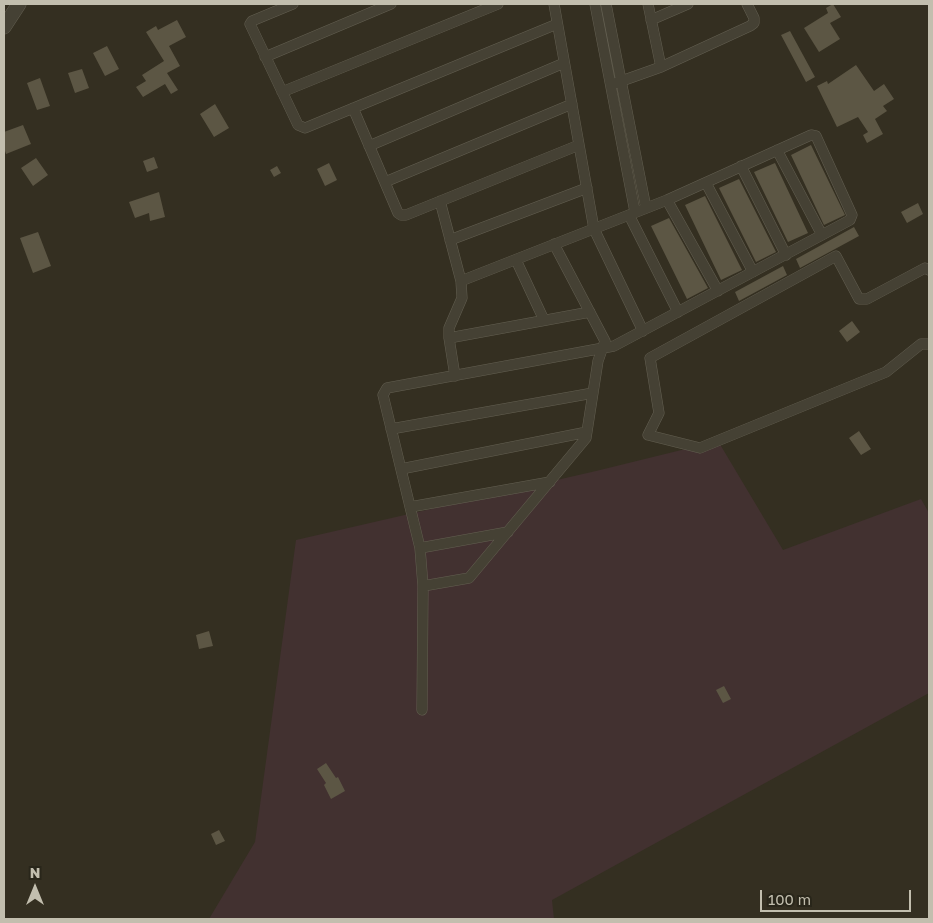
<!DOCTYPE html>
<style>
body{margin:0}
#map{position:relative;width:933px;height:923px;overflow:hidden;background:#342f21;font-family:"Golos Text",sans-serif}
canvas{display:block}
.frame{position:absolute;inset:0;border:5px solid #c2beae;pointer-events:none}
.north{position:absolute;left:10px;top:863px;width:50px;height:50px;-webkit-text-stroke:4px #29261a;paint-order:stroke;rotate:0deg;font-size:14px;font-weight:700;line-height:20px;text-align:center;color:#c2beae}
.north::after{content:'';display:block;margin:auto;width:18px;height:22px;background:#c2beae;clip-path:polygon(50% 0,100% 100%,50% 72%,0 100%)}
.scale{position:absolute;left:760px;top:890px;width:151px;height:22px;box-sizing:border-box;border:2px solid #c2beae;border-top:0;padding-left:6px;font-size:15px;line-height:18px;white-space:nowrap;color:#c2beae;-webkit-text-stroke:4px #29261a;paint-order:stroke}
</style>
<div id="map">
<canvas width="933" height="923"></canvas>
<div class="frame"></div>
<div class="north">N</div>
<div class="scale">100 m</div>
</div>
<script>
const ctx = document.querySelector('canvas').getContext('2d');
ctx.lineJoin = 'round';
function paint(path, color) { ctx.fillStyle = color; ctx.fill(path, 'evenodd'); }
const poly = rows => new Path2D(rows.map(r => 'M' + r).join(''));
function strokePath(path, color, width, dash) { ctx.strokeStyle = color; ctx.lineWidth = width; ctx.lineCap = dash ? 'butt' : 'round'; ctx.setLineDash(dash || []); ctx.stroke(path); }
const green = poly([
 [718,441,783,550,921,499,929,513,929,693,552,900,554,919,209,919,255,842,296,540,596,471]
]);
const building = poly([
 [833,4,841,17,830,23,840,39,819,52,804,28,828,13,826,8],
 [177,20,186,37,169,46,180,66,167,73,178,90,171,94,165,84,143,97,136,87,146,81,142,75,164,61,146,32,156,26,158,30],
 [790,31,815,77,806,82,781,35],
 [107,46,119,69,105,76,93,53],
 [856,65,874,91,884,84,894,99,883,106,887,111,875,119,883,134,867,143,863,135,868,132,858,117,837,127,817,86,827,81,828,84],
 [82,69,89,88,75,93,68,73],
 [40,78,50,106,37,110,27,83],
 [215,104,229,128,214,137,200,114],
 [23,125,31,144,6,154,4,148,4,132],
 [811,145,845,215,824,225,791,155],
 [154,157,158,168,147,172,143,161],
 [36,158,48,175,33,186,21,168],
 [329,163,337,180,325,186,317,169],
 [775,163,808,233,788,242,754,172],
 [277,166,281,173,274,177,270,170],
 [739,179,776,252,756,262,719,188],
 [159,192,165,217,150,221,149,213,135,218,129,202],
 [705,196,742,270,721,280,685,205],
 [918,203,923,214,907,223,901,212],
 [669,218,708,288,687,299,651,226],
 [854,227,859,236,800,268,796,259],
 [38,232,51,266,33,273,20,238],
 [783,266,787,275,739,301,735,292],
 [852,321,860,332,847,342,839,331],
 [859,431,871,449,861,455,849,438],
 [209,631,213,646,199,649,196,635],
 [724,686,731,699,723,703,716,690],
 [326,763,336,778,338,777,345,791,331,799,324,785,326,783,317,769],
 [219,830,225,841,216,845,211,834]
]);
const minor = poly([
 [293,4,252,21,250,24,298,125,305,128,557,24],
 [554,4,594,229,643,331],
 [595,4,635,212],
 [606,4,646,208],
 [648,4,661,67],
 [651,20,688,4],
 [265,57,391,4],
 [616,83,661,67,750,26,754,23,754,18,747,4],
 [282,92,498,4],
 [353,108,398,213,401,215,406,215,579,145],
 [369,146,564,63],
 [777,150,822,235],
 [741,166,786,255],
 [385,182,572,104],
 [706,183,753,272],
 [667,200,718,291],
 [440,201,461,281,462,298,449,328,449,338,455,376],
 [629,215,678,312],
 [450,240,587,188],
 [516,260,544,320],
 [929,270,925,268,867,299,859,299,836,256,650,358,659,413,648,435,700,448,886,372,921,344,929,344],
 [449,338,590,312],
 [391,429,593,393],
 [401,469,587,432],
 [410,507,550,482],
 [420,548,508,532],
 [423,586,469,578,586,438,598,361,605,341,554,244],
 [422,710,423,586,420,548,383,395,387,388,614,346,850,220,852,215,816,136,811,135,667,200,461,281]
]);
const tertiary = poly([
 [4,27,19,4]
]);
paint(green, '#423130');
paint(building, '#5c5644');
strokePath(minor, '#635f51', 11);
strokePath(tertiary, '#635f51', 15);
strokePath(minor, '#454134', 10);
strokePath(tertiary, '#454134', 14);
</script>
